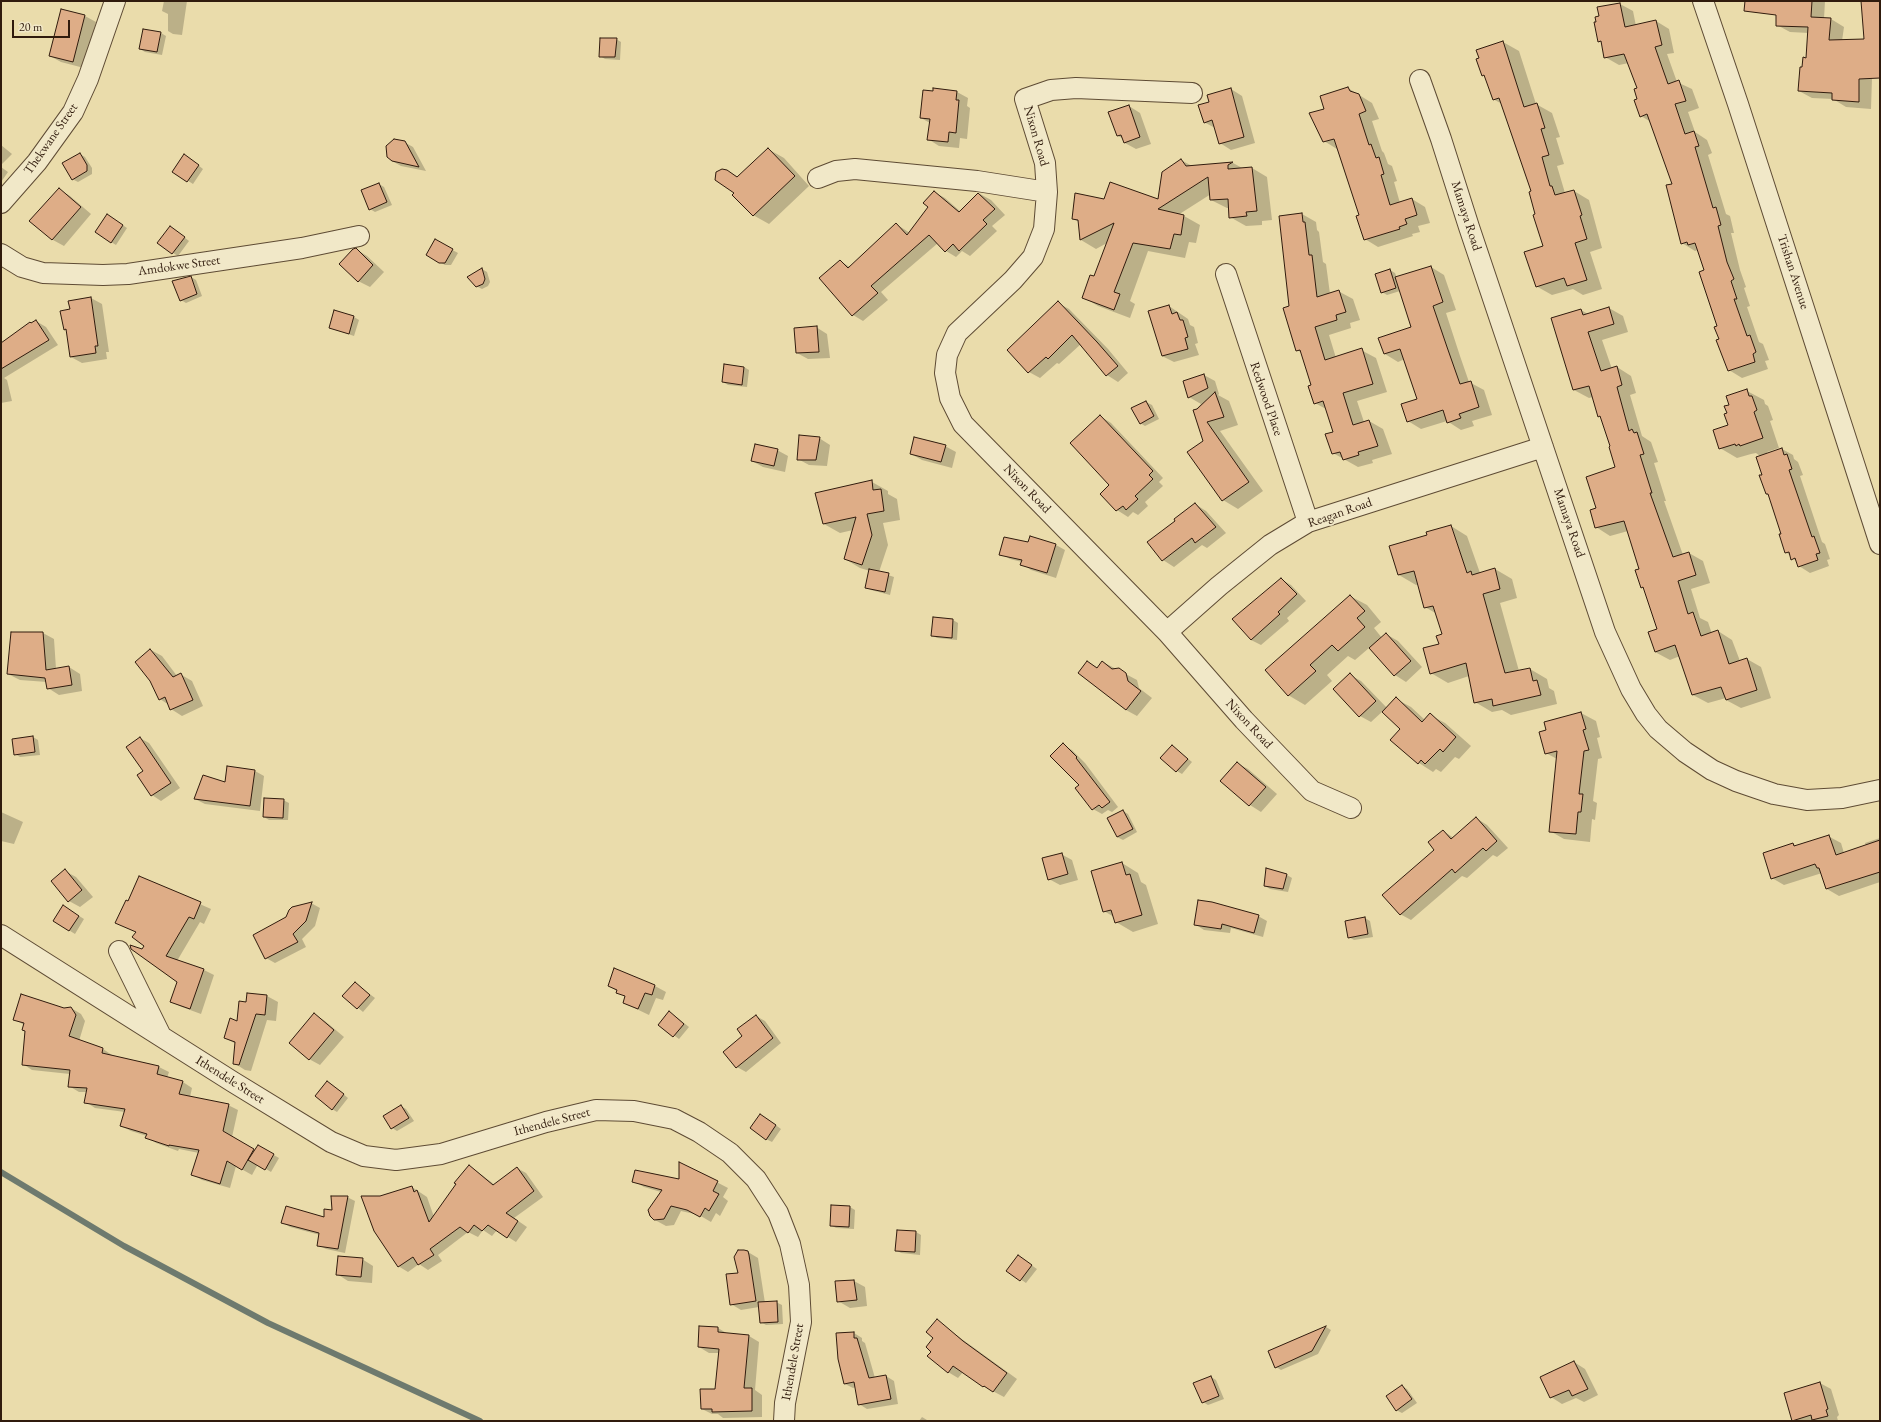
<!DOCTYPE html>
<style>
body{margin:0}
#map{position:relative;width:1881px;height:1422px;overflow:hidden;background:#eadcab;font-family:"EB Garamond",serif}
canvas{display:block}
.frame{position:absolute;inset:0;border:2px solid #301b0d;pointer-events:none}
.scale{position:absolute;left:12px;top:20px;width:58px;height:18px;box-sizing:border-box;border:2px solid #301b0d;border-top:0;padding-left:5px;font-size:12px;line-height:14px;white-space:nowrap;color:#301b0d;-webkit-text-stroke:3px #f1e8c8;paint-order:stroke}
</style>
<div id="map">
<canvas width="1881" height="1422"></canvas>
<div class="frame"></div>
<div class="scale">20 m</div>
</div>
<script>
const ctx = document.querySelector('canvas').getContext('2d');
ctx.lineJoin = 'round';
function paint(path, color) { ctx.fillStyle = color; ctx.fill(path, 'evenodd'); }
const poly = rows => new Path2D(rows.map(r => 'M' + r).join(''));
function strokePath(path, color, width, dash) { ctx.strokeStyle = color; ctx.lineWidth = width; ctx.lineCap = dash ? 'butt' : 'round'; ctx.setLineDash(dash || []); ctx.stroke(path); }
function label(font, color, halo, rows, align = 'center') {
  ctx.font = font + ' "EB Garamond",serif'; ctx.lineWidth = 3.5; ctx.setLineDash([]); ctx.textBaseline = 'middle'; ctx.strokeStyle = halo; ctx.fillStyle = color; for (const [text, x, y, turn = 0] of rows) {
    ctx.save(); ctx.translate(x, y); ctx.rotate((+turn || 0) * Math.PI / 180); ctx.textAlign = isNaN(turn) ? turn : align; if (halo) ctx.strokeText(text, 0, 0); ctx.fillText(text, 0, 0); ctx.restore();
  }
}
const shadow = poly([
 [164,1,187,1,182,35,173,34,168,31,168,14,162,11],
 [1774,1,1825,1,1824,19,1831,19,1844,27,1842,41,1865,40,1862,1,1880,1,1880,76,1872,78,1871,109,1846,107,1833,99,1812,98,1799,91,1803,68,1807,59,1809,33,1790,32,1777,25,1777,16,1774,14],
 [1620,4,1633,11,1636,26,1656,21,1669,29,1674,53,1667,54,1677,82,1692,89,1699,108,1688,112,1695,132,1707,140,1712,153,1708,155,1726,214,1730,216,1734,233,1731,233,1740,270,1746,287,1744,288,1750,306,1747,307,1759,342,1763,344,1769,360,1765,361,1768,369,1742,378,1729,370,1720,340,1705,271,1698,250,1695,251,1682,243,1673,185,1651,122,1641,116,1638,88,1629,63,1619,65,1605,57,1602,43,1599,41],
 [61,10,85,16,96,22,84,68,61,62,50,56],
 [161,33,166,36,162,55,145,52,140,49],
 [616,39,621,42,620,60,605,59,600,56],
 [1503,42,1519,51,1536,104,1552,113,1560,137,1556,138,1564,164,1557,166,1565,193,1574,191,1589,200,1602,248,1590,252,1602,289,1583,295,1573,289,1552,295,1536,286,1544,247,1533,192,1502,104,1493,99,1486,77,1483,75],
 [1348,88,1372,103,1379,119,1372,121,1382,151,1384,153,1388,164,1392,166,1397,181,1394,182,1400,203,1412,199,1425,207,1430,223,1418,226,1420,232,1412,234,1413,236,1378,247,1365,239,1361,215,1337,149,1324,141,1325,110],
 [1231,89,1242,96,1255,143,1231,150,1220,143,1215,128,1204,122,1210,102],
 [934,92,957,92,968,98,967,106,970,108,967,139,960,138,959,148,939,146,928,139,930,123,921,118],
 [1129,106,1140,113,1151,144,1136,149,1125,143,1124,139,1118,136],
 [404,142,413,147,426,171,401,166,392,161],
 [1,145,12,154,1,165],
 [768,149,784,158,809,186,769,224,753,215,736,193,726,170,738,177],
 [80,154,85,157,92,168,92,174,78,182,72,179],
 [189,158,203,169,193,184,173,171],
 [1181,160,1192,166,1233,163,1244,169,1252,168,1267,177,1272,220,1262,221,1262,225,1246,226,1230,217,1230,208,1227,208,1211,200,1211,194,1178,215,1184,216,1200,225,1196,243,1189,242,1185,258,1148,251,1130,301,1135,304,1130,318,1098,306,1083,297,1095,277,1107,243,1096,249,1081,240,1079,222,1073,219,1104,201,1159,200],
 [1,167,8,172,1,182],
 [379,184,384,187,392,205,375,212,370,209],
 [59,189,70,196,91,214,64,246,53,240,31,221],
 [934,192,945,198,961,212,980,194,991,200,1005,215,992,226,997,231,970,256,962,251,956,257,946,251,938,243,881,292,888,300,863,321,853,315,821,278,840,261,850,267,896,224,910,233,929,207],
 [1302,214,1316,222,1317,230,1319,232,1323,262,1326,264,1330,294,1338,291,1353,299,1360,320,1350,323,1351,328,1329,335,1336,358,1361,350,1376,358,1387,392,1357,401,1364,422,1369,421,1383,429,1392,454,1372,460,1373,463,1358,467,1333,453,1334,432,1326,409,1315,403,1313,386,1302,353,1297,350,1290,306],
 [112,218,127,228,116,245,111,242],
 [175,230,189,241,178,256,173,253],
 [436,241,458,253,451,265,445,265,427,255],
 [356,249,367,256,384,272,370,287,358,281],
 [1431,267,1444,275,1456,310,1446,313,1460,356,1469,382,1484,390,1492,415,1472,421,1474,426,1461,430,1447,421,1421,429,1408,421,1419,400,1405,359,1398,362,1385,354,1412,328,1400,291,1387,295,1382,292,1390,270,1395,273,1397,278],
 [482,269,487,272,490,282,488,286,482,289,476,286],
 [191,277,196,280,202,296,186,303,181,300],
 [91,298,102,304,109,352,106,352,107,359,82,363,71,357,67,331,65,330,62,312,71,310],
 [1058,303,1069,309,1108,349,1128,373,1118,382,1107,375,1081,344,1059,364,1057,363,1040,378,1029,372],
 [1169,306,1188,319,1190,325,1194,327,1198,343,1195,344,1199,355,1174,362,1162,356],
 [1609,308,1623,316,1628,332,1602,340,1612,369,1617,367,1631,376,1636,393,1630,395,1642,436,1651,442,1658,462,1654,463,1666,501,1664,501,1683,555,1689,553,1703,561,1710,583,1691,589,1700,618,1708,622,1712,634,1718,631,1732,640,1740,661,1747,659,1761,667,1771,698,1741,708,1726,700,1726,698,1708,703,1693,695,1680,656,1670,660,1655,652,1658,630,1645,589,1641,587,1640,569,1628,531,1610,536,1596,527,1597,509,1617,468,1602,418,1599,416,1593,397,1589,398,1574,390,1552,319,1581,310,1588,314],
 [354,317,359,320,354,336,330,328],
 [36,321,46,327,58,345,4,378,7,380,12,401,1,403,1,344],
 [816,327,827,334,830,358,808,359,797,353],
 [744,367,749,370,747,387,728,385,723,382],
 [1204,375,1215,381,1219,394,1218,395,1229,401,1238,425,1220,431,1263,491,1238,509,1223,500,1189,452,1204,441,1194,411,1201,404,1189,397],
 [1747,391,1764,400,1765,404,1768,406,1773,420,1770,421,1779,448,1767,452,1768,454,1782,449,1793,455,1794,459,1798,462,1803,475,1800,476,1822,542,1825,544,1830,559,1827,560,1829,566,1810,573,1799,566,1797,562,1786,552,1782,534,1769,495,1766,494,1760,456,1756,453,1751,454,1737,458,1720,448,1729,426,1728,414,1730,405],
 [1146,402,1152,405,1159,419,1145,426,1140,423],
 [1100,416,1111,423,1163,478,1159,482,1163,486,1145,502,1148,506,1138,515,1133,512,1128,517,1117,510,1111,485],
 [819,438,830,445,827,466,809,465,798,459],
 [945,446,956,452,952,468,922,460,911,454],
 [777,450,788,456,785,472,763,467,752,461],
 [872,482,888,491,888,494,897,499,900,520,883,523,888,545,879,572,894,577,890,595,871,590,866,587,870,571,860,568,845,559,853,530,840,533,824,524],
 [1195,504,1206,511,1226,533,1207,548,1202,545,1174,567,1163,560,1149,542,1176,521],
 [1451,526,1467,536,1480,573,1495,569,1512,579,1517,598,1500,603,1519,671,1530,669,1547,679,1549,688,1554,691,1557,704,1511,715,1502,710,1492,712,1475,702,1469,676,1448,683,1431,673,1443,635,1437,614,1425,607,1419,584,1416,585,1399,575,1391,547,1428,536],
 [1030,537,1056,545,1065,550,1056,578,1031,570,1022,564,1022,562,1010,559,1001,554,1028,544],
 [1281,579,1291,585,1306,601,1287,618,1289,621,1261,645,1251,640],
 [1350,596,1367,605,1381,622,1374,628,1382,638,1386,634,1398,641,1422,667,1406,682,1395,675,1369,648,1355,660,1348,656,1327,675,1332,681,1305,705,1288,695],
 [934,619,953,620,958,623,957,640,937,638,932,635],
 [12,633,43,633,54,639,56,669,69,667,80,674,82,691,59,695,48,688,47,682,20,680,8,674],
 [151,650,162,656,177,676,180,674,192,681,203,706,182,716,171,709,169,705,160,699],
 [1088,662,1098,668,1103,662,1137,680,1139,688,1152,698,1137,716,1126,710,1079,673],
 [1350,675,1361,681,1387,708,1396,699,1411,707,1425,720,1430,715,1445,723,1471,746,1459,759,1455,757,1441,772,1436,769,1433,772,1419,763,1391,740,1401,729,1383,711,1371,722,1360,716],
 [1581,713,1596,721,1600,737,1597,738,1602,758,1598,759,1593,801,1597,803,1595,820,1592,819,1590,842,1564,839,1550,831,1557,759,1546,753,1547,731,1545,723],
 [33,737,38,740,40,755,20,757,15,754],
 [140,738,149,743,180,788,161,801,152,795,144,772],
 [1063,745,1072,750,1085,763,1118,807,1112,812,1108,810,1102,814,1093,809,1077,789,1081,785],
 [1172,746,1192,762,1182,774,1177,771],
 [1237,763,1248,769,1277,794,1261,812,1250,805,1221,781],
 [255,771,264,776,260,811,205,804,195,799],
 [283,800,289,803,288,820,269,820,264,817],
 [1123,811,1128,814,1137,832,1123,840,1117,837],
 [1,812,23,822,14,844,1,841],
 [1476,818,1487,825,1508,848,1497,857,1493,855,1467,878,1462,876,1411,920,1400,914,1436,850,1443,831,1454,838],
 [1828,836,1841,843,1844,853,1866,846,1865,843,1880,838,1880,882,1839,896,1827,889,1822,873,1784,885,1772,878,1793,844,1797,846],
 [1061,854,1072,860,1078,880,1060,885,1049,879],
 [1122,863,1138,873,1141,882,1146,885,1158,924,1133,932,1116,922,1114,917,1104,911],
 [65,871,76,877,93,897,80,907,69,901],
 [1287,875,1292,878,1288,892,1270,889,1265,886],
 [139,877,211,909,204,924,200,922,177,961,204,970,214,975,201,1014,182,1007,171,1002,178,982,143,950,146,945,137,933,116,922,128,902],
 [311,903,320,908,315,926,302,939,306,947,275,963,266,958],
 [63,906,84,919,75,934,54,921],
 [1258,916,1267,921,1263,937,1231,928,1230,933,1204,930,1195,924],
 [1365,918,1370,921,1373,937,1354,940,1349,937],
 [355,983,375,998,363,1012,344,996],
 [609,986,655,986,666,992,663,1000,656,998,649,1015,624,1003,626,997],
 [267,996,278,1002,276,1021,267,1020,251,1071,245,1070,234,1063,236,1044,225,1038,238,1022,247,1003],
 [71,1008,81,1014,85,1021,79,1041,103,1049,112,1055,112,1056,159,1067,169,1072,167,1078,183,1082,192,1088,190,1097,228,1105,238,1110,232,1137,255,1150,258,1146,279,1158,271,1172,258,1164,252,1175,236,1166,230,1188,202,1180,192,1174,199,1153,179,1149,178,1151,156,1143,147,1137,147,1136,131,1131,121,1126,125,1112,95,1108,86,1102,87,1092,79,1092,69,1086,70,1074,32,1070,23,1064,26,1031,24,1025,14,1019],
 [314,1014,325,1021,344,1037,320,1065,309,1059],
 [674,1015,689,1027,679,1039,659,1024],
 [756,1016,765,1021,781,1043,746,1072,737,1067,744,1037],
 [332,1085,348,1098,337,1112,332,1109],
 [401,1106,406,1109,414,1121,397,1131,392,1128],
 [766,1118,781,1129,772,1142,766,1139],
 [680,1163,728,1188,723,1197,728,1201,720,1216,716,1213,711,1222,699,1215,681,1211,674,1225,666,1226,655,1220,661,1192,644,1187,633,1181,680,1180],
 [470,1166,495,1185,517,1168,526,1173,543,1197,514,1218,527,1227,516,1242,497,1230,492,1236,483,1230,478,1237,468,1232,438,1255,442,1261,428,1270,419,1264,408,1272,398,1266,380,1197,412,1187,427,1197,434,1217],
 [347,1197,355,1201,345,1253,326,1249,318,1245,320,1235,290,1227,282,1222,325,1218],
 [832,1206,850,1207,855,1210,854,1229,836,1228,831,1225],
 [898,1231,916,1232,921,1235,920,1255,901,1253,896,1250],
 [748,1252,758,1258,765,1303,776,1302,782,1305,783,1324,766,1325,761,1322,759,1307,741,1310,731,1304],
 [1018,1256,1037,1269,1026,1283,1007,1270],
 [362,1259,373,1266,372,1283,348,1281,337,1274],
 [854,1281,865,1287,867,1306,850,1308,838,1301,836,1282],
 [937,1321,1017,1379,1004,1397,983,1386,963,1372,958,1378,948,1372,932,1352],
 [1326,1327,1331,1330,1318,1354,1281,1370,1276,1367,1269,1351],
 [718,1328,728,1334,749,1336,759,1342,755,1390,762,1395,762,1417,723,1418,718,1414,712,1414,702,1409,716,1390,720,1353,709,1353,699,1347],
 [854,1333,862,1338,862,1341,865,1343,875,1378,886,1376,894,1381,898,1404,867,1409,859,1404,856,1387,853,1388,845,1384],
 [1574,1362,1585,1369,1598,1395,1584,1402,1576,1398,1562,1404,1551,1397],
 [1211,1377,1216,1380,1224,1399,1208,1405,1203,1402],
 [1820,1383,1831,1389,1839,1415,1837,1417,1838,1421,1793,1421,1785,1394],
 [1402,1386,1407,1389,1417,1403,1402,1413,1396,1410],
 [922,1417,927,1420,929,1421,919,1421]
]);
const stream = poly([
 [1,1172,124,1246,268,1323,480,1421]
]);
const building = poly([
 [1745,1,1812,1,1811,17,1831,18,1829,40,1864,39,1861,1,1880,1,1880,78,1859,79,1859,102,1832,100,1832,93,1798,91,1800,67,1802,67,1803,57,1806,58,1808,27,1776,26,1776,15,1744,11,1745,1],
 [1620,3,1625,27,1656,20,1662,45,1655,47,1668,84,1679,80,1686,101,1675,104,1685,134,1694,131,1699,146,1695,147,1713,208,1716,207,1721,225,1718,226,1727,262,1734,279,1731,281,1737,299,1734,299,1747,336,1750,335,1756,352,1753,354,1755,362,1728,371,1716,340,1719,339,1714,327,1717,326,1699,272,1704,270,1695,243,1688,245,1687,242,1681,244,1666,185,1672,184,1647,114,1640,117,1634,100,1637,99,1634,89,1637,88,1624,54,1604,58,1601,41,1598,42,1594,22,1596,22,1595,17,1599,16,1597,7,1620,3],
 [61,9,85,15,73,62,49,56,61,9],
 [143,29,161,32,157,52,139,49,143,29],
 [600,38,617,38,615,57,599,57,600,38],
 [1503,41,1524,107,1537,103,1545,128,1541,129,1549,155,1542,157,1550,186,1552,186,1555,195,1574,190,1582,215,1580,216,1587,239,1575,243,1587,280,1567,286,1564,278,1536,287,1524,252,1543,246,1533,215,1535,214,1529,192,1531,191,1499,98,1493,100,1484,75,1482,76,1476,59,1479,58,1476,50,1503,41],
 [1348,87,1350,91,1359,94,1366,111,1359,114,1369,145,1371,144,1376,158,1379,157,1384,174,1381,175,1390,205,1412,198,1417,215,1405,219,1407,224,1399,227,1400,229,1364,240,1356,216,1359,215,1334,139,1323,142,1309,113,1324,109,1320,96,1348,87],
 [933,88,957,91,956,100,959,100,956,133,949,132,948,142,927,140,930,119,920,118,923,90,933,91,933,88],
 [1231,88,1244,137,1219,144,1212,120,1204,123,1198,105,1209,102,1207,95,1231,88],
 [1129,105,1140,137,1124,143,1121,135,1117,136,1108,112,1129,105],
 [394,139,405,141,419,167,392,161,387,157,386,146,394,139],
 [768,148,795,176,753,216,732,195,734,193,715,180,716,172,722,169,727,170,737,177,768,148],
 [80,153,87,165,87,171,72,180,62,163,80,153],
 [184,154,199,165,187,182,172,172,184,154],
 [1181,159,1186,166,1233,162,1228,165,1228,169,1252,167,1257,211,1246,212,1247,216,1229,218,1228,199,1210,200,1208,177,1158,209,1184,215,1181,235,1174,234,1170,249,1133,243,1114,292,1120,294,1114,310,1082,298,1090,275,1094,276,1114,223,1080,240,1078,220,1072,219,1075,193,1104,199,1110,182,1158,199,1162,172,1181,159],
 [379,183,387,202,369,210,361,190,379,183],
 [59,188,81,207,52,240,29,221,59,188],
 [934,191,959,212,978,193,995,209,983,220,987,224,959,251,953,244,945,252,929,235,871,286,878,293,852,316,819,278,840,260,848,268,896,223,907,235,928,207,923,203,934,191],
 [1302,213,1303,222,1305,222,1309,255,1312,255,1317,297,1339,290,1346,312,1336,315,1337,320,1315,327,1325,360,1362,348,1373,384,1343,393,1353,425,1369,420,1378,446,1358,452,1359,455,1343,460,1340,452,1332,454,1325,434,1333,432,1323,401,1314,404,1308,386,1311,385,1300,350,1296,351,1283,308,1289,306,1279,216,1302,213],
 [107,214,123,225,111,243,95,232,107,214],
 [170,226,185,237,172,254,157,243,170,226],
 [435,239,453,249,445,263,439,263,426,255,435,239],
 [356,248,373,265,358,282,339,264,353,249,356,248],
 [1431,266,1443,302,1433,306,1447,347,1460,384,1471,381,1479,407,1459,414,1461,418,1447,423,1443,410,1407,422,1401,404,1417,399,1400,349,1384,354,1378,338,1411,327,1395,277,1431,266],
 [482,268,485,279,483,284,476,287,467,277,482,268],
 [1390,269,1396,288,1381,293,1375,274,1390,269],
 [191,276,197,294,180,301,172,281,191,276],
 [91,297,98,346,95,346,96,353,70,357,66,329,64,330,60,311,70,309,68,301,91,297],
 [1058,301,1097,342,1118,366,1106,376,1072,335,1048,359,1046,357,1028,373,1007,350,1058,301],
 [1169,305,1172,314,1177,312,1180,320,1183,320,1188,337,1185,338,1188,349,1162,356,1148,311,1169,305],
 [1609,307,1614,324,1588,332,1601,371,1617,366,1622,385,1617,387,1629,431,1632,429,1634,433,1637,432,1644,454,1640,455,1652,493,1650,493,1673,557,1689,552,1696,575,1678,581,1688,614,1693,612,1701,636,1718,630,1729,664,1747,658,1757,690,1726,700,1721,687,1692,695,1675,645,1655,652,1648,632,1657,629,1643,587,1641,588,1635,570,1639,569,1624,521,1595,528,1590,510,1596,508,1586,477,1615,467,1609,447,1610,446,1600,416,1598,417,1589,386,1573,390,1551,318,1581,309,1583,315,1609,307],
 [334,310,354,316,349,334,329,328,334,310],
 [36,320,49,340,1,369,1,343,30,322,31,323,36,320],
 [817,326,819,352,796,353,794,328,817,326],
 [724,364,744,367,742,385,722,382,724,364],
 [1204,374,1208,388,1188,398,1183,381,1204,374],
 [1747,389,1749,396,1752,396,1757,410,1754,412,1763,438,1740,446,1739,444,1736,446,1735,444,1719,449,1713,430,1728,425,1724,414,1727,413,1724,406,1729,405,1726,396,1747,389],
 [1215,392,1224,417,1207,422,1249,482,1222,501,1187,452,1203,441,1193,410,1197,409,1215,392],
 [1146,401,1154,416,1140,424,1131,408,1146,401],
 [1100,415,1153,471,1149,475,1153,479,1135,496,1138,499,1126,510,1123,506,1116,511,1100,494,1109,485,1070,443,1100,415],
 [799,435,820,437,816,460,797,460,799,435],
 [914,437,946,445,941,462,910,454,914,437],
 [755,444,778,449,774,466,751,461,755,444],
 [1782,448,1784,455,1787,454,1792,469,1789,470,1812,537,1814,536,1820,553,1816,554,1818,560,1798,567,1795,558,1791,560,1789,552,1785,553,1779,534,1781,534,1768,494,1766,494,1759,475,1762,475,1756,457,1782,448],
 [872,480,873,490,881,489,884,511,867,514,872,535,862,565,844,559,856,517,823,524,815,493,872,480],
 [1195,503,1216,527,1195,543,1192,538,1162,561,1147,542,1175,521,1174,519,1195,503],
 [1451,525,1467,573,1471,571,1472,575,1495,568,1500,589,1483,594,1505,673,1530,668,1533,681,1537,680,1541,695,1493,706,1492,699,1474,703,1466,663,1430,674,1423,648,1439,644,1436,636,1442,634,1433,606,1424,608,1414,571,1398,575,1389,546,1427,535,1426,532,1451,525],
 [1030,536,1056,544,1047,573,1020,565,1022,560,999,555,1004,537,1028,542,1030,536],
 [869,569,889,573,885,592,865,588,869,569],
 [1281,578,1297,594,1278,612,1280,614,1251,640,1232,619,1281,578],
 [1350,595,1365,611,1357,618,1365,627,1338,651,1332,645,1310,665,1316,671,1288,696,1265,670,1350,595],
 [933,617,953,619,952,638,931,636,933,617],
 [11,632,43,632,46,670,69,666,72,685,47,689,45,678,7,674,11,632],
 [1386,633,1411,661,1394,676,1369,648,1386,633],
 [150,649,173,677,181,673,193,700,170,710,165,697,159,700,150,681,135,662,150,649],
 [1087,661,1097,668,1102,661,1112,669,1119,668,1126,673,1128,681,1141,691,1126,710,1078,673,1087,661],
 [1350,673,1376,701,1359,717,1333,689,1350,673],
 [1396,697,1422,722,1430,713,1456,737,1443,752,1440,749,1425,764,1421,760,1418,764,1390,740,1400,729,1382,712,1396,697],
 [1581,712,1586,729,1583,730,1589,750,1584,751,1579,794,1583,794,1581,812,1578,812,1576,834,1549,832,1557,751,1545,754,1539,732,1546,730,1544,722,1581,712],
 [33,736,35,752,14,755,12,739,33,736],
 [140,737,171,783,151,796,137,775,143,771,126,747,140,737],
 [1063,743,1077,757,1076,758,1110,802,1102,808,1099,805,1092,810,1075,788,1079,785,1050,756,1063,743],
 [1172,745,1188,759,1176,772,1160,758,1172,745],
 [1237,762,1266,787,1249,806,1220,781,1237,762],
 [227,766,255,770,250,806,194,799,203,775,225,782,227,766],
 [264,798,284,799,283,818,263,817,264,798],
 [1123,810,1133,829,1117,837,1107,818,1123,810],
 [1476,817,1497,841,1486,851,1483,848,1455,873,1452,869,1400,915,1382,895,1434,850,1428,842,1443,830,1451,839,1476,817],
 [1829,835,1836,855,1880,840,1880,872,1826,889,1819,868,1817,868,1815,864,1771,879,1763,853,1793,843,1794,846,1829,835],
 [1062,853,1068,874,1048,880,1042,858,1062,853],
 [1122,862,1126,875,1130,874,1142,915,1115,923,1111,910,1103,912,1091,871,1122,862],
 [1266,868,1287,874,1283,889,1264,886,1266,868],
 [65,869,82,890,68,902,51,881,65,869],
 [139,876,201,902,194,919,189,917,166,956,204,969,190,1009,170,1002,177,982,131,949,130,945,142,949,144,946,132,937,136,932,115,923,126,900,128,901,139,876],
 [1198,900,1212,902,1259,915,1254,933,1222,924,1221,929,1194,925,1198,900],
 [312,902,306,921,293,934,298,942,265,959,253,935,286,917,289,910,292,907,312,902],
 [63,905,79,916,69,931,53,921,63,905],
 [1365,917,1368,934,1348,938,1345,921,1365,917],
 [614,968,655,985,652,995,645,993,638,1009,623,1003,625,996,616,993,617,990,608,986,614,968],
 [355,982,370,995,357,1009,342,996,355,982],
 [247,993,267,995,265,1015,256,1014,239,1065,233,1064,235,1042,224,1038,230,1018,237,1021,239,1001,246,1002,247,993],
 [21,994,64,1008,71,1007,76,1015,69,1036,103,1048,102,1053,159,1066,157,1074,183,1081,179,1094,229,1104,223,1131,254,1149,242,1170,227,1161,220,1184,191,1175,199,1150,169,1145,169,1146,145,1138,147,1134,120,1126,125,1109,84,1103,87,1088,68,1087,70,1070,22,1065,25,1031,22,1030,24,1023,13,1020,21,994],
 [669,1011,684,1024,673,1037,658,1025,669,1011],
 [314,1013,334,1030,309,1060,289,1043,314,1013],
 [756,1015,773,1038,736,1068,723,1052,742,1036,737,1029,756,1015],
 [327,1081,344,1094,332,1110,315,1096,327,1081],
 [401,1105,409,1118,391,1129,383,1116,401,1105],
 [760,1114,776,1125,766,1140,750,1128,760,1114],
 [258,1145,274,1154,265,1170,248,1160,258,1145],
 [679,1162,718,1181,713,1191,719,1194,709,1211,705,1208,700,1217,687,1210,671,1206,664,1219,654,1220,650,1216,648,1210,662,1190,632,1182,635,1170,679,1179,679,1162],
 [469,1165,493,1185,517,1167,534,1191,506,1213,518,1221,507,1238,488,1225,482,1231,474,1225,468,1233,460,1227,430,1249,434,1255,418,1265,413,1257,398,1267,374,1231,361,1196,380,1196,412,1186,414,1192,417,1190,429,1222,456,1184,454,1183,469,1165],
 [331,1196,348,1196,338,1249,317,1246,319,1233,281,1223,286,1206,324,1217,324,1209,332,1210,331,1196],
 [831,1205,850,1206,849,1227,830,1226,831,1205],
 [897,1230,916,1231,915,1252,895,1251,897,1230],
 [738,1250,744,1250,748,1251,749,1255,756,1301,730,1305,726,1274,738,1273,734,1257,738,1250],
 [1018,1255,1032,1265,1020,1281,1006,1271,1018,1255],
 [338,1256,363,1258,361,1277,336,1275,338,1256],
 [854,1280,857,1300,837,1302,835,1281,854,1280],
 [777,1301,778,1322,760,1323,758,1302,777,1301],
 [937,1319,963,1341,1007,1373,993,1392,984,1386,983,1387,953,1366,948,1373,927,1356,931,1352,926,1347,933,1338,926,1332,937,1319],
 [699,1326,718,1327,718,1332,749,1335,744,1388,752,1388,752,1411,712,1412,712,1409,701,1409,700,1389,715,1389,719,1349,698,1347,699,1326],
 [1326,1326,1312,1351,1275,1368,1268,1351,1326,1326],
 [854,1332,854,1338,857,1338,869,1378,886,1375,891,1399,858,1405,854,1382,844,1384,838,1359,836,1333,854,1332],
 [1574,1361,1588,1389,1572,1396,1569,1390,1550,1398,1540,1377,1574,1361],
 [1211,1376,1219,1396,1202,1403,1193,1383,1211,1376],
 [1820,1382,1828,1409,1826,1410,1828,1416,1812,1420,1811,1415,1792,1421,1784,1393,1820,1382],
 [1402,1385,1412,1399,1396,1411,1386,1396,1402,1385]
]);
const minor = poly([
 [1703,1,1738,104,1880,544],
 [1420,80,1441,139,1469,227,1605,632,1631,689,1646,714,1658,729,1685,752,1712,770,1736,781,1774,794,1807,800,1842,798,1880,790],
 [1192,93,1076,88,1051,90,1025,99,1045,163,1047,192,1044,229,1033,257,1013,280,957,333,947,355,945,373,950,398,963,424,1167,632,1244,720,1312,791,1351,808],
 [818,178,836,171,855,169,977,181,1047,192],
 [1,203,37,162,73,112,88,79,115,1],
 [1,254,22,267,43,273,103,275,128,274,302,248,359,236],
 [1226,274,1308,522],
 [1167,632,1219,586,1270,545,1308,522,1543,447],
 [1,935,233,1082,331,1142,364,1156,396,1160,441,1154,546,1122,596,1110,634,1111,674,1119,699,1132,730,1153,756,1179,778,1213,790,1244,799,1285,801,1322,785,1403,784,1421],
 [119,951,160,1034]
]);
const streetNames = [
 ["Nixon Road",1036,136,74],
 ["Thekwane Street",51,139,-55],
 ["Mamaya Road",1466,216,72],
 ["Amdokwe Street",179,266,-8],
 ["Trishan Avenue",1793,272,72],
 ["Redwood Place",1266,399,71],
 ["Nixon Road",1027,489,46],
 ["Reagan Road",1340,513,-19],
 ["Mamaya Road",1569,523,71],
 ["Nixon Road",1249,724,47],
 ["Ithendele Street",230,1080,32],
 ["Ithendele Street",552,1122,-15],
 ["Ithendele Street",793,1362,-80]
];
paint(shadow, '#0003');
strokePath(stream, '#6e7a6e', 6);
paint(building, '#dead87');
strokePath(building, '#301b0d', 1);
strokePath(minor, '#5e4b34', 22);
strokePath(minor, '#f1e8c8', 20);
label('13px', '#301b0d', '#f1e8c8', streetNames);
</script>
